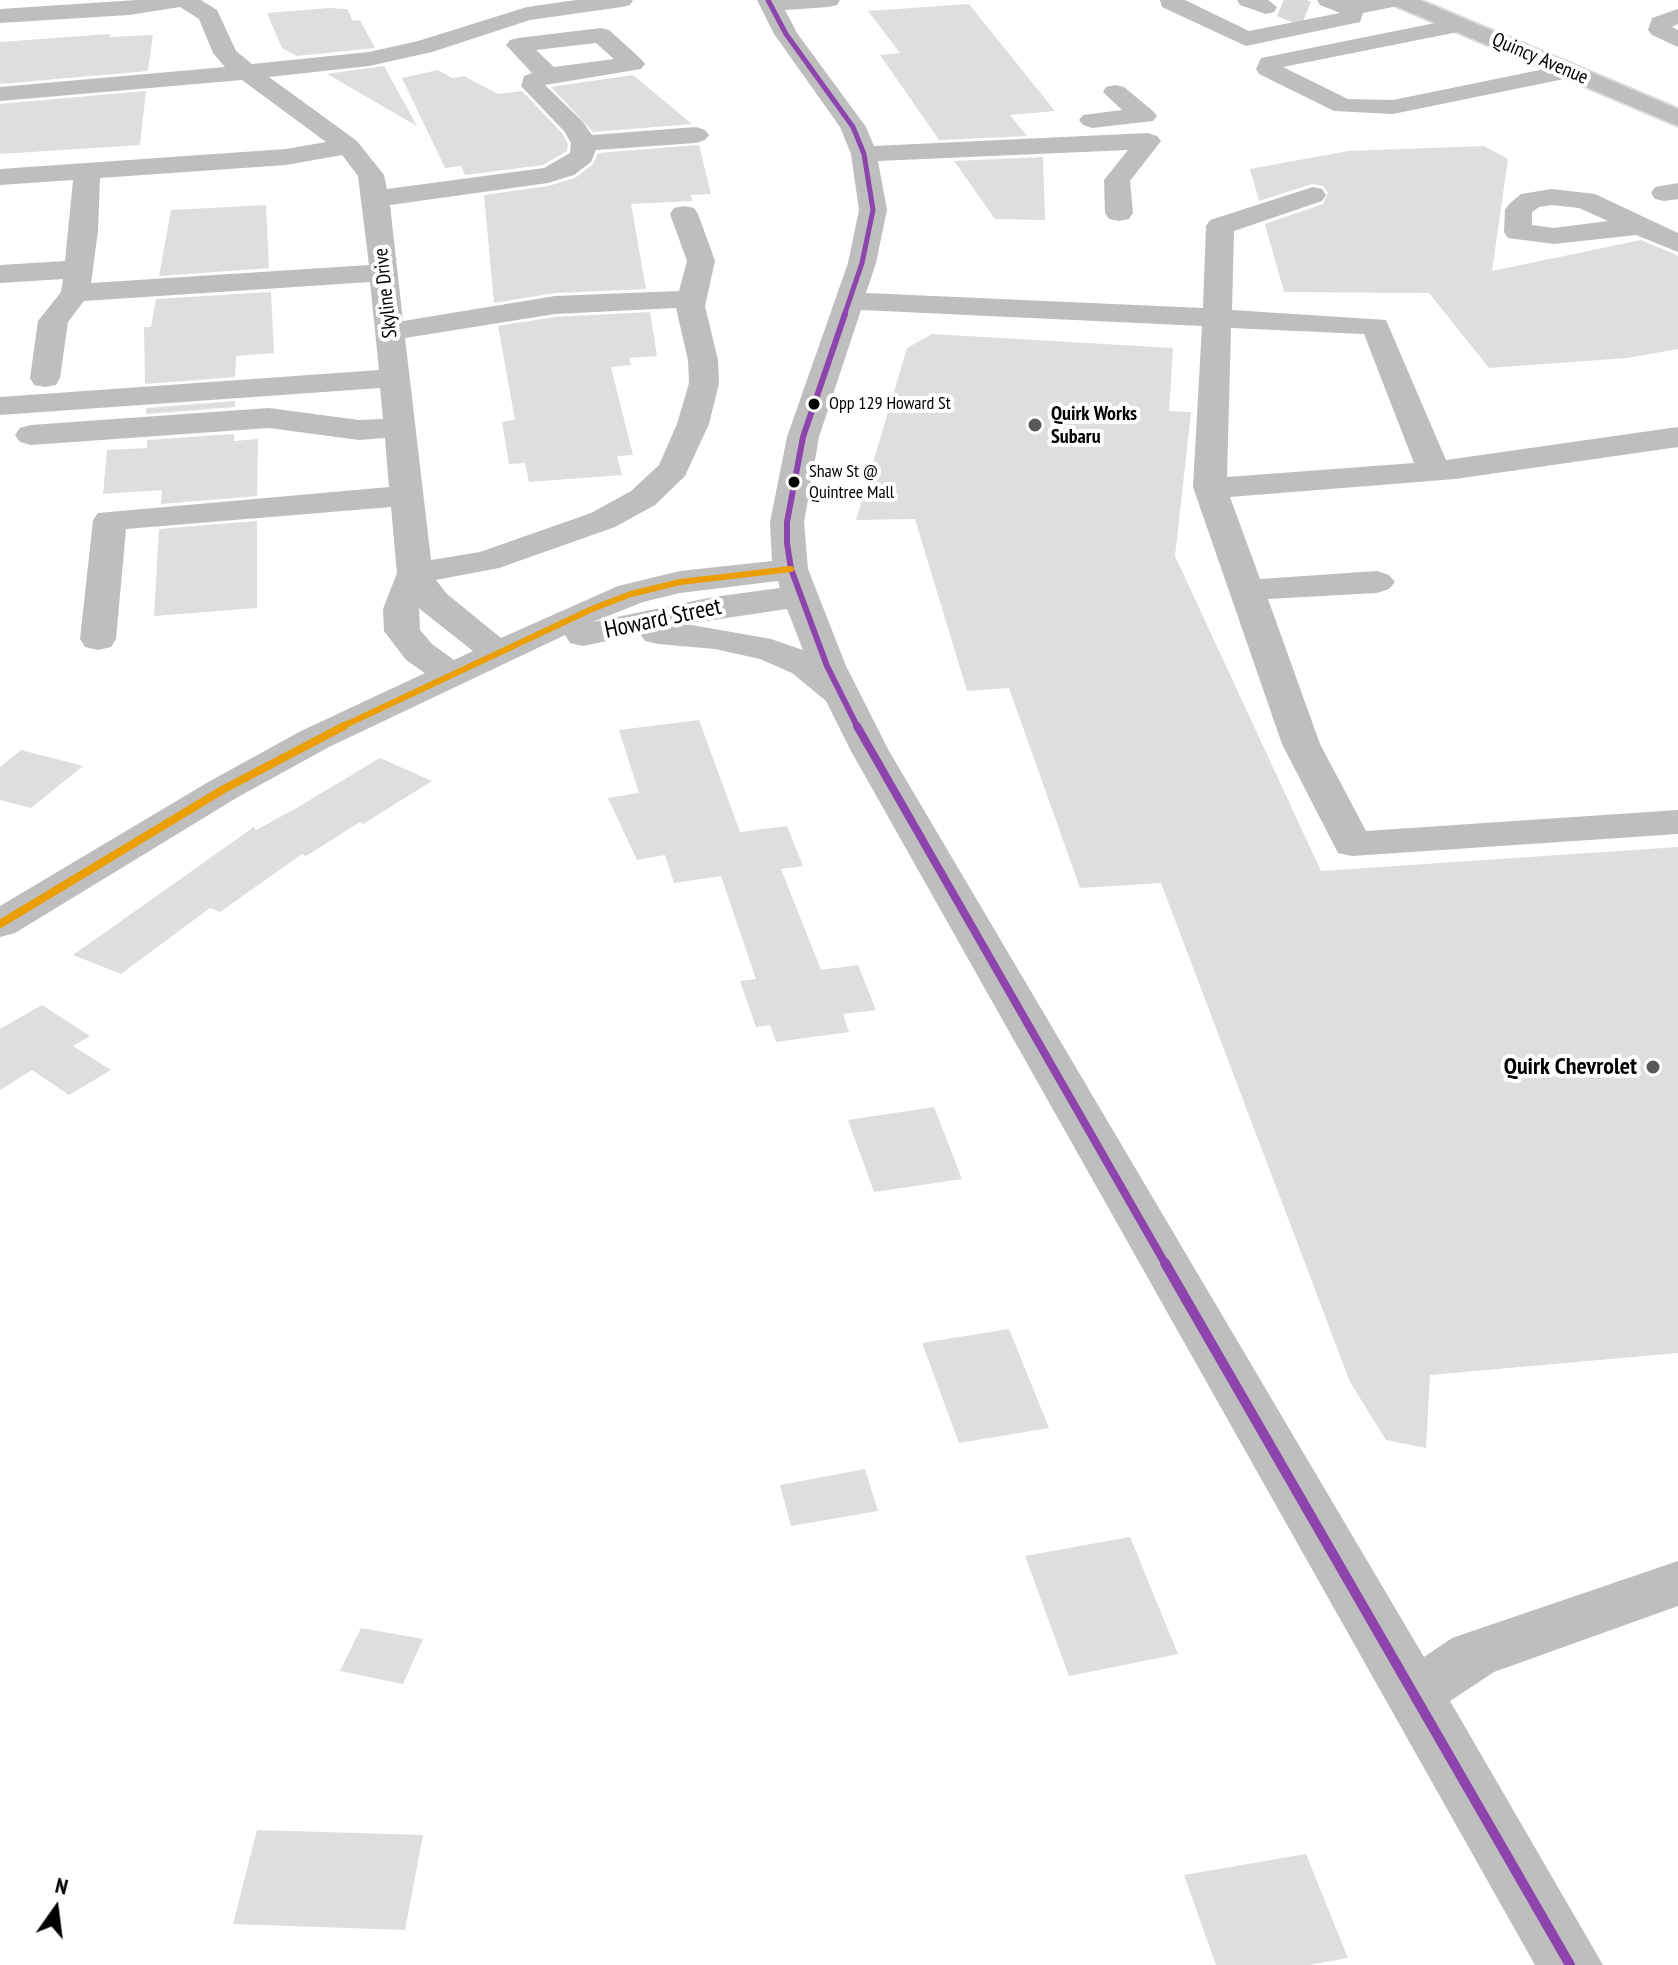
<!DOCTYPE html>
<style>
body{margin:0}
#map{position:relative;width:1678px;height:1965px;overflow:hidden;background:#fff;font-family:"PT Sans Narrow",sans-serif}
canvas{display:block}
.north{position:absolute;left:16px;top:1869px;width:80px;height:80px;-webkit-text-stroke:6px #fff;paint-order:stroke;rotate:14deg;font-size:22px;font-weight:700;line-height:32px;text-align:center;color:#000}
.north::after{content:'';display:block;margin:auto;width:28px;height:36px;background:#000;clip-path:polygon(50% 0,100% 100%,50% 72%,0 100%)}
</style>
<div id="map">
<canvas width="1678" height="1965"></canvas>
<div class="north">N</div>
</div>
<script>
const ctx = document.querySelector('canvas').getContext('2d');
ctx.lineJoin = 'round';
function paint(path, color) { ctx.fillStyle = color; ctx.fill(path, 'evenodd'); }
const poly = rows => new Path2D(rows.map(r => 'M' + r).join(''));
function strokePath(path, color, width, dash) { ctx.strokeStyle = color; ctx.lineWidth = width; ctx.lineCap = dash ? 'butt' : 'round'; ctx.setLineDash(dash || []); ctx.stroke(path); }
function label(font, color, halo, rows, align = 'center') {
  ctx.font = font + ' "PT Sans Narrow",sans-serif'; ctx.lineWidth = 8; ctx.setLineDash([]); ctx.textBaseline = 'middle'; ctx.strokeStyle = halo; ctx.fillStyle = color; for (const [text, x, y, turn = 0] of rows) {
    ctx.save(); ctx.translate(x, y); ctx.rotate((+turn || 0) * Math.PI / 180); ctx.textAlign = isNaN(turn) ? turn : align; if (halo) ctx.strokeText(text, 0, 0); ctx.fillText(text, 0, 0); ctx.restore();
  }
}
const building = poly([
 [969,4,1055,111,1010,115,1027,136,939,140,880,55,900,53,868,11],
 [329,8,347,9,353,21,360,20,375,48,297,56,282,48,267,13],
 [110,34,109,37,153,35,148,71,0,84,0,42],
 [384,66,417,126,327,74],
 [438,70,452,78,464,76,498,94,522,91,562,133,568,144,567,151,543,165,465,175,461,166,445,168,402,78],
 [633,75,692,124,593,132,551,87],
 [146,91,140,145,0,154,0,104],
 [699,145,711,194,691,195,692,201,631,204,646,289,555,293,494,303,484,195,548,186,575,178,593,164,598,153],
 [1484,146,1508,159,1492,271,1641,240,1672,253,1678,256,1678,349,1627,358,1489,368,1429,293,1284,292,1265,224,1323,204,1328,193,1323,186,1312,184,1259,201,1250,169,1348,151],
 [1043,157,1045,220,995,219,954,161],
 [266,205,269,268,159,276,171,210],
 [271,292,274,353,236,356,235,377,145,384,144,327,151,327,156,299],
 [650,312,657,356,629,358,631,365,611,367,633,455,617,456,622,475,529,482,525,463,509,464,502,422,515,420,498,326,555,317],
 [932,334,1173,348,1169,411,1191,412,1175,556,1321,871,1678,847,1678,1353,1430,1375,1426,1448,1386,1440,1350,1382,1161,883,1080,888,1009,688,967,691,915,519,856,520,907,348],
 [235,401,235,407,146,414,146,408],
 [234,434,234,441,258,439,257,496,161,504,162,490,103,494,107,450,147,448,147,440],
 [257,521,257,608,154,616,159,529],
 [699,720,740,832,787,826,803,866,781,869,821,970,858,965,876,1010,843,1014,849,1032,776,1042,770,1025,756,1027,740,981,756,979,721,876,674,883,665,855,637,860,608,798,639,793,619,730],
 [21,750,83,766,31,808,0,800,0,767],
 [380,758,432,781,363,824,360,822,306,856,302,854,220,912,210,908,121,974,73,955,254,827,256,830,293,810],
 [42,1005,90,1036,73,1046,111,1070,69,1095,32,1070,0,1090,0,1029],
 [934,1107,962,1179,874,1192,848,1120],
 [1009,1329,1049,1428,959,1443,922,1343],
 [865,1469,878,1511,791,1526,780,1485],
 [1130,1537,1178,1654,1069,1676,1025,1556],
 [361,1628,423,1639,403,1684,340,1671],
 [257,1830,423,1835,405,1930,233,1924],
 [1306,1854,1348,1958,1309,1965,1216,1965,1184,1875]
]);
const minorTunnel = poly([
 [1282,4,1314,17]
]);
const minor = poly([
 [137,0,201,0,217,10,236,51,252,64,369,52,418,41,527,7,576,0,633,0,630,5,622,7,530,20,432,52,369,66,269,77,357,141,384,175,387,189,544,168,570,153,571,143,564,131,521,86,524,76,532,73,506,45,510,40,518,38,601,28,609,30,641,59,645,64,641,69,545,85,583,122,592,135,696,127,705,130,709,135,705,140,696,143,596,150,591,162,574,175,548,183,390,205,403,321,555,296,679,291,687,261,670,214,674,208,684,206,694,208,698,214,715,261,705,306,718,360,719,383,709,424,685,476,655,505,615,527,499,568,436,580,447,594,501,638,618,586,680,571,772,561,770,522,787,437,848,263,859,210,851,154,840,127,774,34,757,0,840,0,837,5,829,7,785,10,797,33,866,127,874,146,1148,133,1157,136,1161,141,1130,181,1133,213,1129,219,1119,221,1109,219,1105,213,1104,180,1128,150,878,161,887,210,876,263,866,293,1203,308,1206,226,1210,220,1313,187,1322,189,1326,195,1322,201,1234,231,1232,310,1386,320,1446,460,1678,427,1678,447,1455,479,1230,497,1260,579,1377,571,1389,575,1395,582,1389,589,1377,593,1268,599,1320,744,1366,831,1678,810,1678,834,1352,856,1338,853,1282,744,1193,487,1202,326,861,310,819,437,804,522,808,569,846,666,889,751,1424,1657,1452,1638,1678,1561,1678,1606,1494,1672,1450,1701,1603,1965,1535,1965,851,751,826,701,792,673,760,659,715,649,658,644,645,641,640,634,583,646,570,643,565,635,329,747,238,797,15,933,0,937,0,906,210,781,301,731,425,673,406,660,384,631,383,609,397,573,391,507,126,529,116,639,111,647,98,650,85,647,80,639,93,520,98,513,389,487,385,438,359,440,269,428,31,445,20,442,15,435,20,428,31,425,269,408,359,420,383,419,380,388,0,415,0,397,379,370,370,282,84,301,68,322,60,378,56,385,45,387,34,385,30,378,38,321,61,292,63,279,0,283,0,265,65,261,73,180,0,185,0,169,286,149,326,142,242,80,0,101,0,87,225,67,213,53,199,19,180,7,129,15,0,23,0,9,137,0],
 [596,43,614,59,554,67,536,50,596,43],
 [342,155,358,176,369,265,91,283,98,231,100,178,286,165,342,155],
 [676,308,688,360,689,383,677,424,659,465,631,491,591,513,480,552,431,560,405,338,555,314,676,308],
 [1231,328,1364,334,1414,463,1227,477,1231,328],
 [778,581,780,588,713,597,593,622,643,602,680,593,778,581],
 [419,608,421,610,473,651,454,660,432,644,420,630,419,608],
 [787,609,803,650,771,639,686,624,787,609],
 [1160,0,1185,0,1249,31,1340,13,1320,5,1317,0,1406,0,1403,5,1363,13,1360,22,1246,46,1162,7,1160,0],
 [1237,0,1268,0,1277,7,1274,12,1266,14,1240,5,1237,0],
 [1678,9,1678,24,1672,27,1678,30,1678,47,1652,35,1648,30,1652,18,1678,9],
 [1460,18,1468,20,1472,25,1468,30,1283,67,1348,99,1393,100,1569,64,1578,66,1581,71,1578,76,1569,78,1393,114,1334,111,1259,74,1256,69,1261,58,1460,18],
 [1115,85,1124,87,1153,111,1157,116,1153,121,1092,128,1083,125,1079,120,1083,115,1122,110,1103,92,1106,87,1115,85],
 [1678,183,1678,199,1664,201,1655,199,1651,193,1655,187,1678,183],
 [1552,189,1595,194,1678,233,1678,252,1636,235,1554,244,1508,238,1504,232,1505,210,1509,204,1521,194,1552,189],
 [1552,205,1579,208,1608,221,1554,228,1532,225,1532,212,1539,207,1552,205]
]);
const major = poly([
 [1390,0,1420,0,1678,109,1678,126,1393,5,1390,0]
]);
const bus1Far3 = poly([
 [768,0,786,34,853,127,864,154,873,210,862,263,844,316]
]);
const bus1Far2 = poly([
 [845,314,803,437,787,522,787,543,791,569,827,666,858,728]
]);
const bus1Far1 = poly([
 [857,726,1166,1265]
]);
const bus1 = poly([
 [1165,1263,1570,1965]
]);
const bus2Far1 = poly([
 [339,728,592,609,631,594,680,582,791,569]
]);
const bus2 = poly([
 [0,924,224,789,344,726]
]);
const markers = [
 [814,404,7,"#000"],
 [1035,425,8,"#595959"],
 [794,482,7,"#000"],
 [1653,1067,8,"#595959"]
];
const farBusnames = [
 ["Opp 129 Howard St",829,404],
 ["Shaw St @",809,472],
 ["Quintree Mall",809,493]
];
const farStreetnames = [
 ["Quincy Avenue",1540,59,23],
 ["Skyline Drive",386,293,-96]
];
const farPoinames = [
 ["Quirk Works",1051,414],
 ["Subaru",1051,437]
];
const streetNames = [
 ["Howard Street",663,619,-12]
];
const poiNames = [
 ["Quirk Chevrolet",1637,1067]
];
paint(building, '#dedede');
strokePath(minorTunnel, '#d9d9d9', 26, [26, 13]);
strokePath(major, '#dbdbdb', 4);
paint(minor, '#bebebe');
paint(major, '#bebebe');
strokePath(bus1Far3, '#8e44ad', 5);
strokePath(bus1Far2, '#8e44ad', 6);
strokePath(bus1Far1, '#8e44ad', 8);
strokePath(bus1, '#8e44ad', 10);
strokePath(bus2Far1, '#eb9e00', 6);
strokePath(bus2, '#eb9e00', 8);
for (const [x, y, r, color] of markers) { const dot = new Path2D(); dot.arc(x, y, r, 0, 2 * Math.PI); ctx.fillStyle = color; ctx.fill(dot); strokePath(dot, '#fff', 3); }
label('18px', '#000', '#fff', farBusnames, 'left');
label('20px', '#000', '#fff', farStreetnames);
label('bold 20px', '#000', '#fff', farPoinames, 'left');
label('24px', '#000', '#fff', streetNames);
label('bold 24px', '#000', '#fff', poiNames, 'right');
</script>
